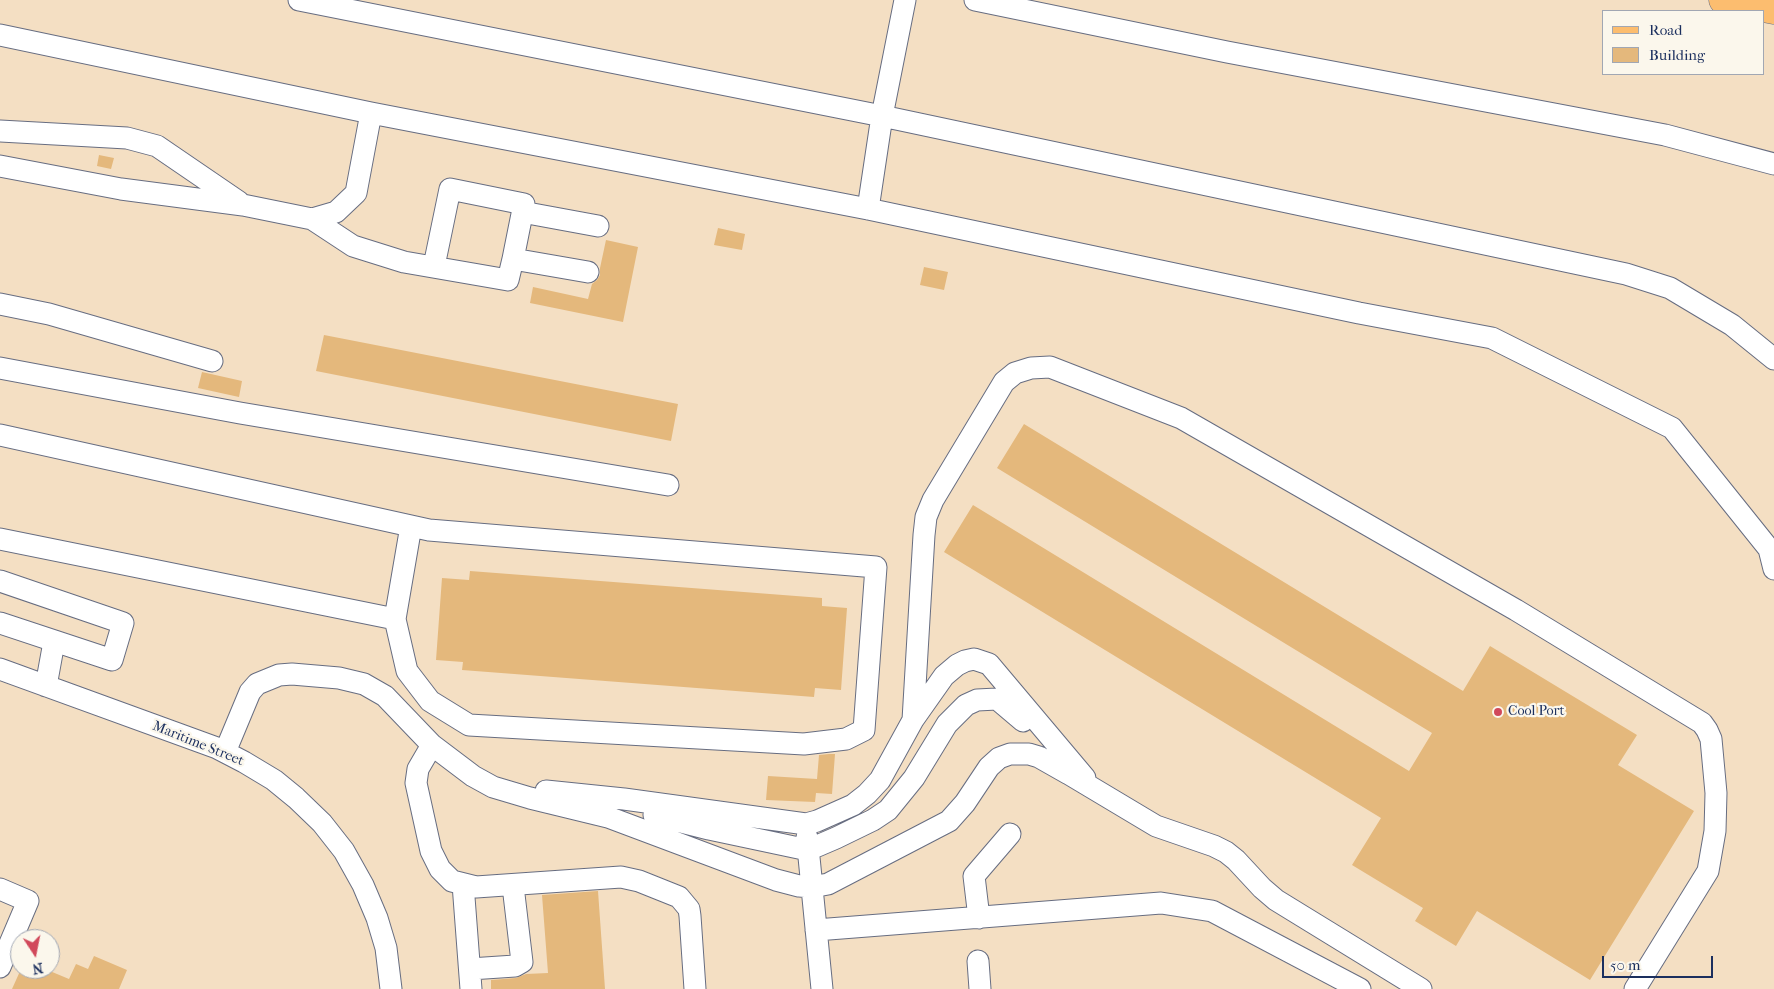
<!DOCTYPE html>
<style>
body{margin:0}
#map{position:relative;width:1774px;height:989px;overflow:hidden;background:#f4dfc3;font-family:"IM FELL French Canon",serif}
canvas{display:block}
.legend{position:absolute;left:1602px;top:10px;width:162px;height:65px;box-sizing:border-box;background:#fbf7ec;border:1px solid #a1a7b3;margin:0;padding:6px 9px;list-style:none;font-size:15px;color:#1b2f5e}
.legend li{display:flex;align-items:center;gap:10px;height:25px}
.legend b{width:25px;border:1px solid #a1a7b3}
.north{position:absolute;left:10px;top:929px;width:50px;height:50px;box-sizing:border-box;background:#fbf7ec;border:1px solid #a1a7b3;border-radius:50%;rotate:169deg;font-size:14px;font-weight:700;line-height:20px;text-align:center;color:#1b2f5e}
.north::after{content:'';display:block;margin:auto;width:18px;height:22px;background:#d1495b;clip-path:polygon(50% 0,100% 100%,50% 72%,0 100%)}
.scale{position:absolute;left:1602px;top:956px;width:111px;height:22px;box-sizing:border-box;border:2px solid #1b2f5e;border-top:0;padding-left:6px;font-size:15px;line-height:18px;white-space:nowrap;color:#1b2f5e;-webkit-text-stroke:4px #fbf7ec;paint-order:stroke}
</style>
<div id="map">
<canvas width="1774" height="989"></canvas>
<ul class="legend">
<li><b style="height:6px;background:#fcbd6f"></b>Road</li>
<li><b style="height:14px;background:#e4b87c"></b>Building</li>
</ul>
<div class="north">N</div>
<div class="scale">50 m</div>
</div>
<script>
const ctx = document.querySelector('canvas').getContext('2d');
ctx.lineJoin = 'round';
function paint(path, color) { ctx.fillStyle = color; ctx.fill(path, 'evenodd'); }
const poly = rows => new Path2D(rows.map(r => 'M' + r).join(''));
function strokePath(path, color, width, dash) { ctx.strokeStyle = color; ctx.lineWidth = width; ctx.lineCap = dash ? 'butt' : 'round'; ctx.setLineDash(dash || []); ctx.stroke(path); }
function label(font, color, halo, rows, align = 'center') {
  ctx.font = font + ' "IM FELL French Canon",serif'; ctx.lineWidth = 4.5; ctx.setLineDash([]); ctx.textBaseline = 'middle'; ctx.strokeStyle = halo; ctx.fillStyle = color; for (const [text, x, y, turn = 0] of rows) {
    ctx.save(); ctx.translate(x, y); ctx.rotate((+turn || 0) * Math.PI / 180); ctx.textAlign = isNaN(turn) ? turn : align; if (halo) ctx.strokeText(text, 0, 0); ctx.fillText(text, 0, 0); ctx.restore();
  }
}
const building = poly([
 [99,155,114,158,111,169,97,166],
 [718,228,745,234,742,250,714,245],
 [606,240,638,247,623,322,530,303,533,287,588,299,592,284,597,280,600,275,600,268],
 [924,267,948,272,944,290,920,285],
 [324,335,678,404,671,441,316,371],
 [202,372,242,381,239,397,198,388],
 [1024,424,1463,691,1490,646,1637,735,1618,765,1694,811,1590,980,1477,911,1456,946,1415,921,1423,908,1352,865,1381,818,944,552,973,505,1409,771,1432,733,997,468],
 [470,571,822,598,822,606,847,608,841,690,815,688,814,697,462,670,463,662,436,660,442,578,469,580],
 [829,754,835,754,832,794,816,793,815,802,766,800,768,776,817,779,819,755],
 [598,891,605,989,491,989,491,980,516,978,526,974,548,973,542,895],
 [94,956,127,970,119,989,12,989,21,969,45,969,69,979,76,964,88,969]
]);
const minor = poly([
 [299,0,882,116,1626,274,1670,288,1732,325,1774,359],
 [975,0,1227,52,1665,135,1774,164],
 [0,35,371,113,868,209,1359,313,1492,338,1672,428,1769,549,1774,569],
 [0,131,127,138,157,146,239,202],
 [0,166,121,189,243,205,312,219,336,212,356,193,371,113],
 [868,209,882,116,905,0],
 [522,212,598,226],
 [312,219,353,246,404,262,508,280,513,259,588,272],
 [434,266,450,189,524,204,513,259],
 [0,304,49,314,212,361],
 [0,368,240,413,668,485],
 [0,435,429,530,876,567,864,730,846,739,804,744,469,725,430,701,407,671,395,619],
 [0,539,395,619,411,526],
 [0,581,123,623,112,660,0,623],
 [0,669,217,748,244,762,274,780,296,798,322,823,344,851,363,885,377,918,386,948,391,989],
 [46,686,54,642],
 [913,720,924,535,926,517,933,500,1004,382,1015,373,1031,368,1050,367,1181,418,1516,610,1702,723,1707,730,1711,739,1716,793,1715,831,1708,871,1635,989],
 [432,745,418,769,416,783,431,851,440,869,452,881,476,887,621,877,639,881,679,897,689,909,690,916,695,989],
 [225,752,250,692,257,684,279,675,292,674,339,678,364,684,385,696,432,745,473,776,493,787,530,798,608,817,776,880,799,886,812,887,828,884,949,821,965,803,989,767,999,758,1010,754,1029,754,1039,757,1069,774,1156,826,1214,846,1226,852,1236,860,1262,888,1276,900,1421,989],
 [546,791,624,799,806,824,817,821,853,805,867,794,880,780,913,720,944,676,957,665,965,661,974,659,989,664,1085,778],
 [654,815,709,829,808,850,836,838,873,820,888,810,914,778,947,724,966,705,977,700,997,699,1023,721],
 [807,837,822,989],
 [463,884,471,989],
 [0,889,28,901,0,967],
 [979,918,974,876,1010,834],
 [816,930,1161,903,1212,911,1360,989],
 [978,961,980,989],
 [470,969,515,966,522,962,513,886]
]);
const major = poly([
 [1723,0,1774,10]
]);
const markers = [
 [1498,712,5,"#d1495b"]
];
const poiNames = [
 ["Cool Port",1508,712]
];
const streetNames = [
 ["Maritime Street",198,744,22]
];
paint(building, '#e4b87c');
strokePath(minor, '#676d81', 23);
strokePath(major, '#676d81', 29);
strokePath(minor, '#fff', 21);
strokePath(major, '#fcbd6f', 28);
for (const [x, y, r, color] of markers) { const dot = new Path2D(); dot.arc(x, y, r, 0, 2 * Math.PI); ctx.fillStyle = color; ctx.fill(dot); strokePath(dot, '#fbf7ec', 2); }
label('14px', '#1b2f5e', '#fbf7ec', poiNames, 'left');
label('14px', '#1b2f5e', '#fbf7ec', streetNames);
</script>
